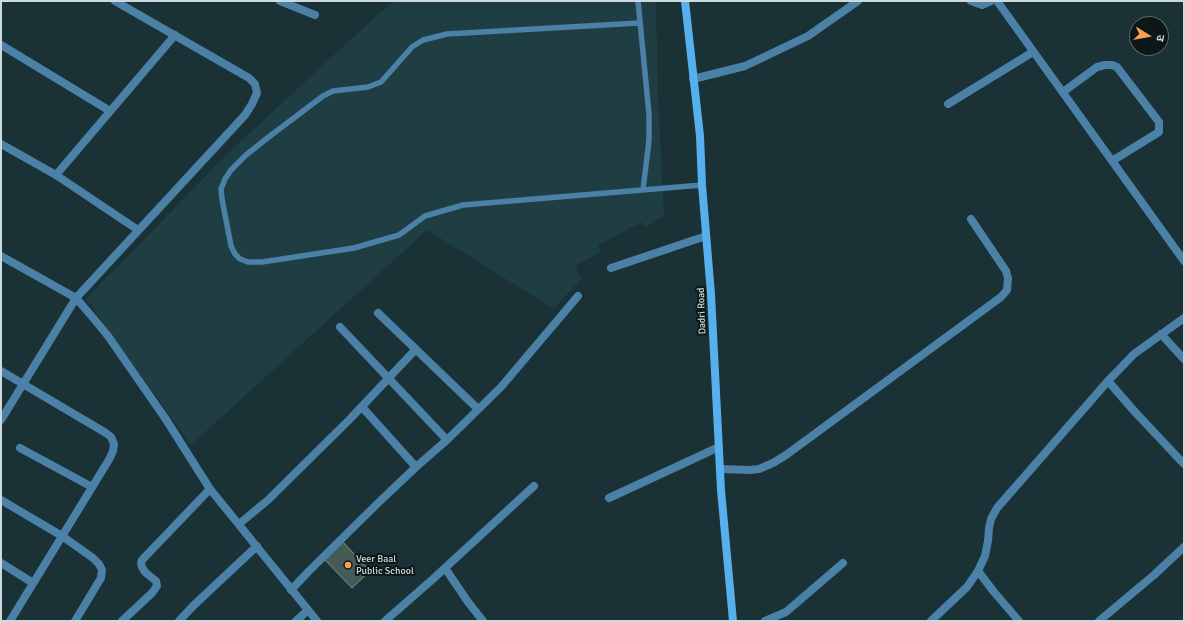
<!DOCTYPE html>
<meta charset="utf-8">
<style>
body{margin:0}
#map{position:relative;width:1185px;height:622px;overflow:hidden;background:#1a3135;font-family:Signika,"Noto Sans Devanagari",sans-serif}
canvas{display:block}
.frame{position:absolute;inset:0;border:2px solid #cddadd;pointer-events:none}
.north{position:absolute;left:1129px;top:16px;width:40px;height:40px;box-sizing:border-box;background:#0d1718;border:1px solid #5a6567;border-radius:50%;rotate:101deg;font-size:11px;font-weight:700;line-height:16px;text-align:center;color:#cddadd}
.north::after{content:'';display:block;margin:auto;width:14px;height:18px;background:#fc9e52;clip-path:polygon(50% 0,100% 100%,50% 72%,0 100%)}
</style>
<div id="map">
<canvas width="1185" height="622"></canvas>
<div class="frame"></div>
<div class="north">उ</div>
</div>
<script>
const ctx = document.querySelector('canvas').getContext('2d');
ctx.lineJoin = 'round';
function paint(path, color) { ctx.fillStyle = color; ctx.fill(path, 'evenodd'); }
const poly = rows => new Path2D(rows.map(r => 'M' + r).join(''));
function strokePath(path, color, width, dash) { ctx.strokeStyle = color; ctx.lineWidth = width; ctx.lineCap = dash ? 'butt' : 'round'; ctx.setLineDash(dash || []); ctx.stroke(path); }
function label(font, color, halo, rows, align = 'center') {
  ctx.font = font + ' Signika,sans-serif'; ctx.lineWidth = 4; ctx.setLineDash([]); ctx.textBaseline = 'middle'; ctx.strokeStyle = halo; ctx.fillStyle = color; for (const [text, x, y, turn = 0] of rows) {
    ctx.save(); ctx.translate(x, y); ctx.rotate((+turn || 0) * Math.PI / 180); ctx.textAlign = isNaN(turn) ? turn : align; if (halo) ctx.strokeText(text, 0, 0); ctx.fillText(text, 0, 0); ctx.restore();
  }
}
const built = poly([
 [394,1,656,1,658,96,664,216,645,228,641,222,598,246,601,252,575,266,581,279,554,309,427,230,191,445,86,299,228,153,376,16]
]);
const building = poly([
 [343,542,370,571,352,588,325,560,343,542]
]);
const service = poly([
 [638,1,649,114,649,140,643,190],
 [639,23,447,34,423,40,412,47,381,82,368,87,333,91,323,96,270,136,246,155,231,170,225,179,221,189,222,199,231,246,235,254,240,259,248,262,262,262,354,248,399,235,425,216,463,205,702,185]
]);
const minor = poly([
 [280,1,315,15],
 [971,1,982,5,991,1],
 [997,1,1184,261],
 [1,45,110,111],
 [693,79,745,66,808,36,858,1],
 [1063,92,1097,67,1105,65,1112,65,1117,67,1159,122,1159,132,1112,161],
 [948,104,1033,52],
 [1,144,56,175],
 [138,230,56,175,175,35],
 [1,256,76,298,94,319,108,336,165,418,210,489,317,621],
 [611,268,706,236],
 [378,313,478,409],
 [340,327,447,440],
 [1161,334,1184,359],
 [1,371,106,433,111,437,114,444,113,451,110,458,10,621],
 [1108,381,1135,412,1184,464],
 [362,407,416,467],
 [1,420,76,298,245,115,252,104,257,93,255,84,249,78,115,1],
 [20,448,92,487],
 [720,469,750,470,759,469,773,463,786,455,1001,297,1007,290,1008,278,1006,271,971,219],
 [609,498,719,447],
 [1,500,62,536,93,558,99,564,102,570,101,578,75,621],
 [239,524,268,500,351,418,416,349],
 [1,563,33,583],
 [445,568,468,602,483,621],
 [978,571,994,592,1019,621],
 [291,590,308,572,377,504,416,467,447,440,501,387,578,296],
 [122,621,152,593,157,586,156,581,145,572,142,567,141,563,142,560,210,489],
 [179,621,193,606,257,546],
 [296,621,308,610],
 [385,621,433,579,534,486],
 [765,621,786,612,843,563],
 [931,621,967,587,978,571,985,556,988,541,989,528,991,519,997,508,1108,381,1134,354,1184,318],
 [1099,621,1154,575,1184,547]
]);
const secondary = poly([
 [685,1,700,136,702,185,711,294,721,490,733,621]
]);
const markers = [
 [348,565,4,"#fc9e52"]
];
const streetNames = [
 ["Dadri Road",702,311,-92]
];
const poiNames = [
 ["Veer Baal",356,559],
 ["Public School",356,571]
];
paint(built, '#1e3e43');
paint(building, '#455c56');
strokePath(building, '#7c948f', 1);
strokePath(service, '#4b81a7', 5.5);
strokePath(minor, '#4b81a7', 8);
strokePath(secondary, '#55b0ed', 8);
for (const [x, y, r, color] of markers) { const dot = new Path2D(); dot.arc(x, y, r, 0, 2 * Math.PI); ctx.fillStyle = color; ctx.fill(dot); strokePath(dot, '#0d1718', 1.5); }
label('10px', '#cddadd', '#0d1718', streetNames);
label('10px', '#cddadd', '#0d1718', poiNames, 'left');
</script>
